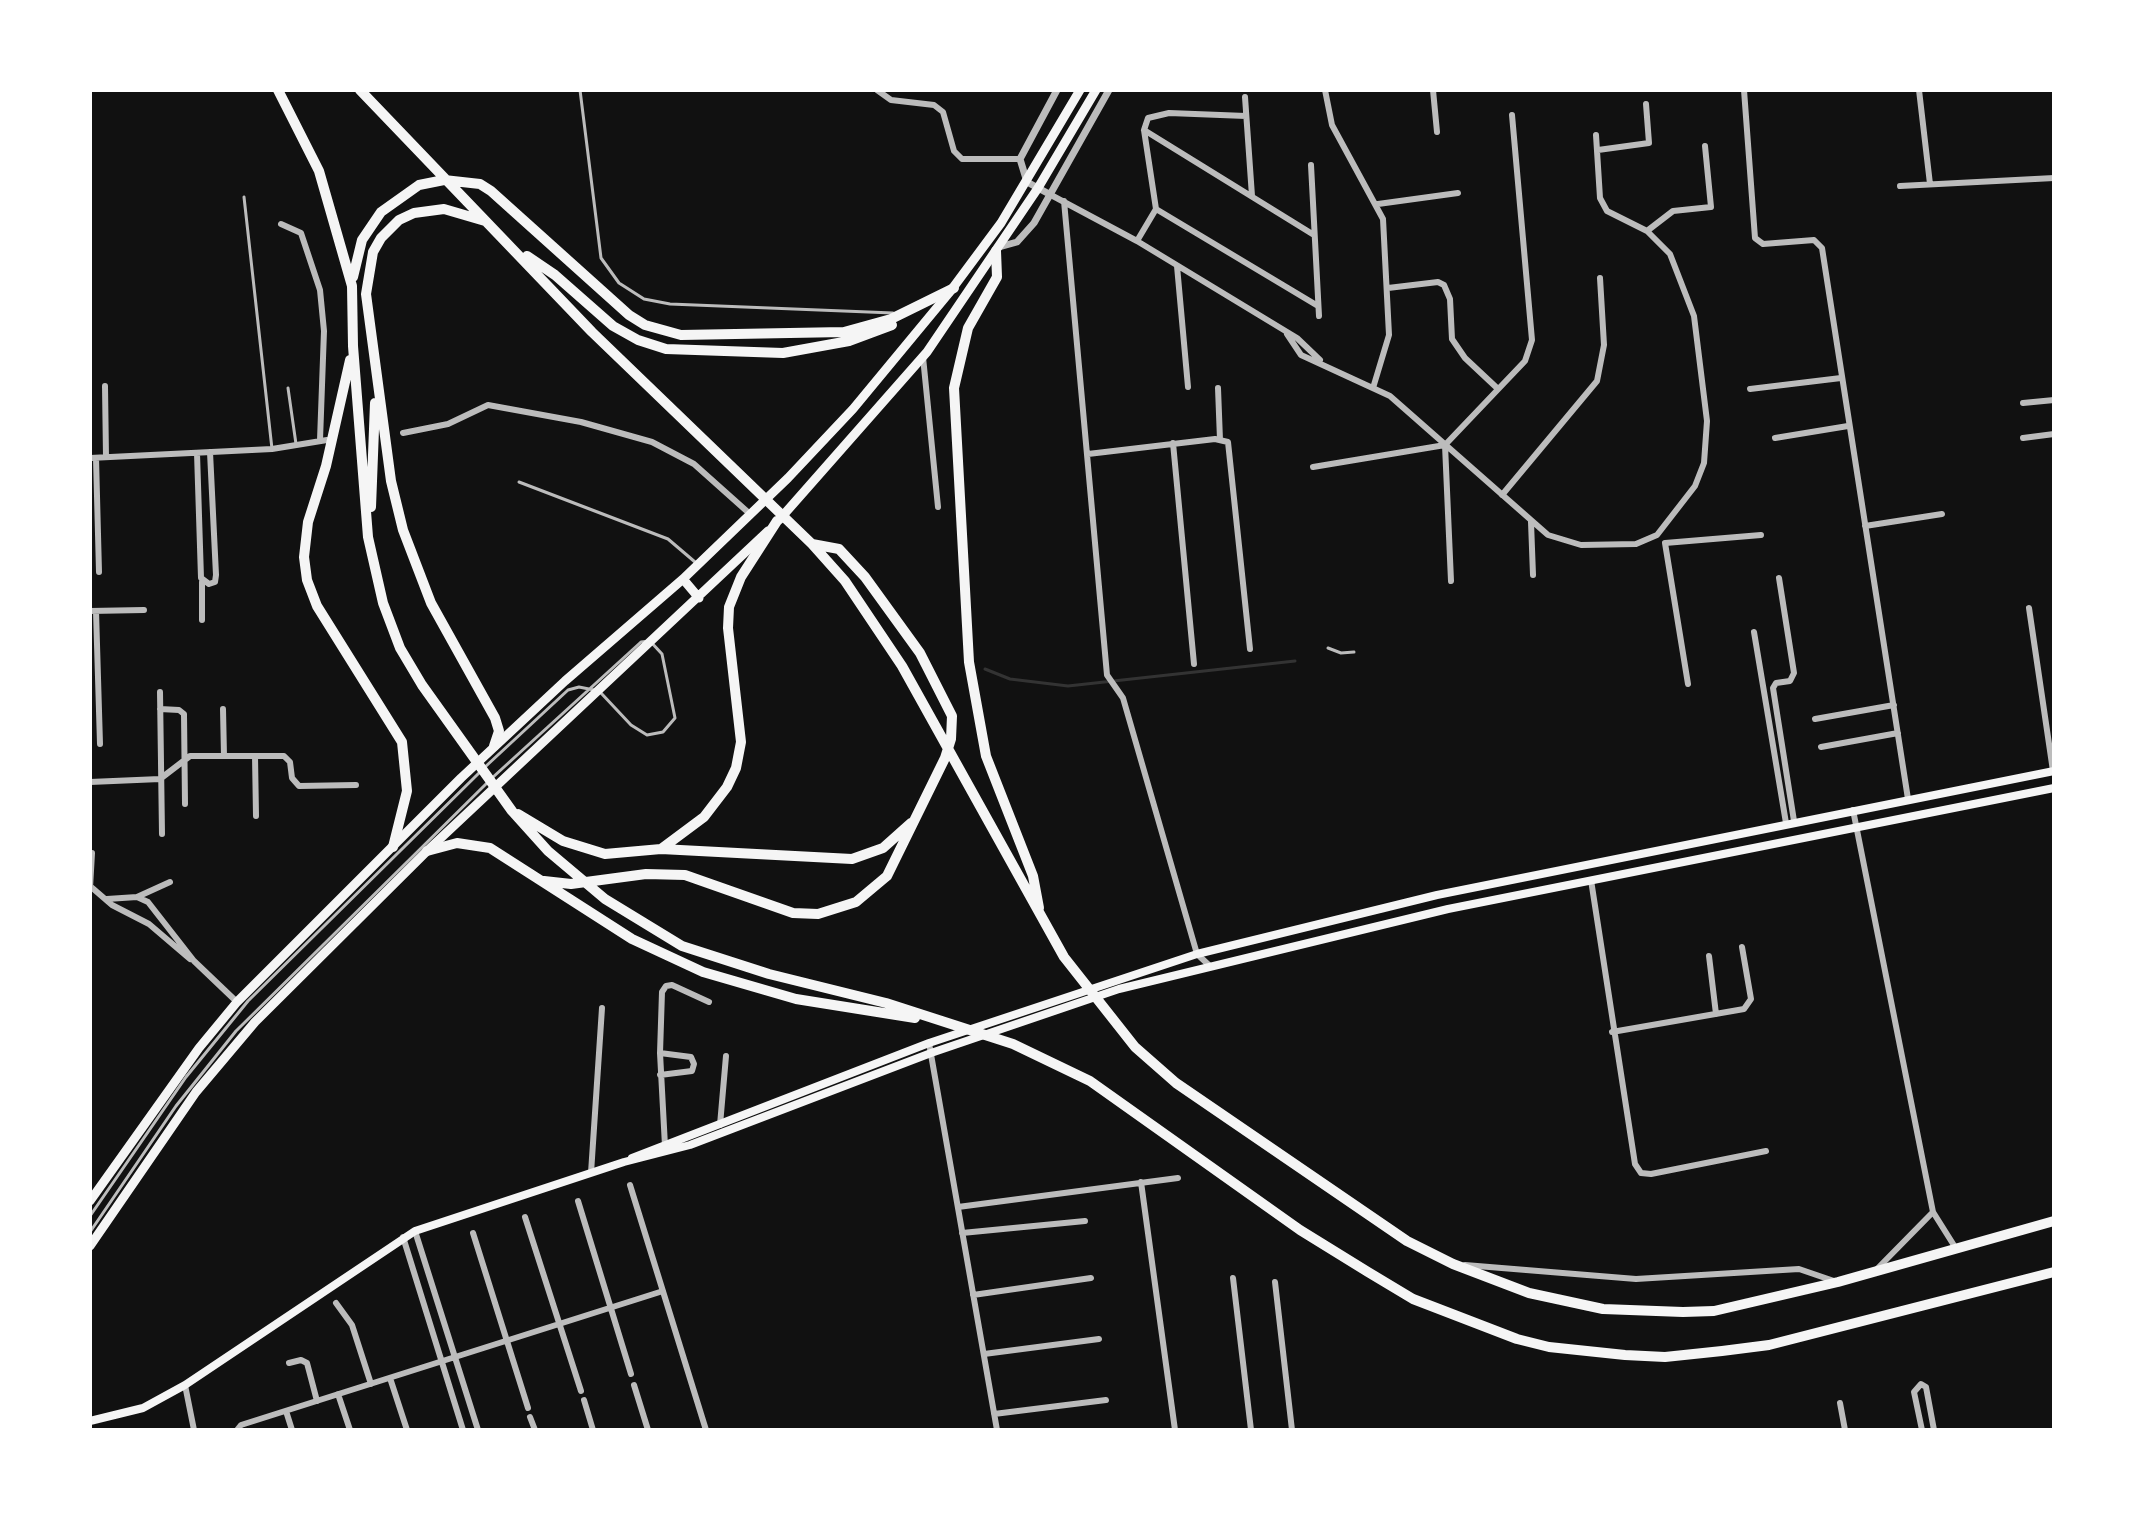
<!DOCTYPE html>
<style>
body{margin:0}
#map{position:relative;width:2144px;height:1520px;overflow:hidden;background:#111;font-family:"Archivo Narrow",sans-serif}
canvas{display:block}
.frame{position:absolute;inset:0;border:92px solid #fff;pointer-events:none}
</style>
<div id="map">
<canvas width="2144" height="1520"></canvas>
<div class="frame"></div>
</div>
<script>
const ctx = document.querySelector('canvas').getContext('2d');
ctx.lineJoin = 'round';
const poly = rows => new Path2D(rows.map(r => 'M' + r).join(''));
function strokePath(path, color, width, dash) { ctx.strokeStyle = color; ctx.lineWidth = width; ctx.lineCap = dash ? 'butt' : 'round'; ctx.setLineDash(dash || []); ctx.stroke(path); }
const stream = poly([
 [985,669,1010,679,1068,686,1295,661]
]);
const service = poly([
 [580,90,601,258,619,283,644,299,670,304,893,313],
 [244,197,272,449],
 [288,388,296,444],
 [519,482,668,539,695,562],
 [1328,648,1341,653,1354,652],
 [485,767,568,690,579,687,594,690],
 [492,778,641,642,650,641,662,654,675,718,663,732,647,735,631,725,601,693],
 [90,1216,186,1077,248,1001,479,773],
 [90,1232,176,1106,236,1031,487,783]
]);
const minor = poly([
 [877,90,891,100,934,105,943,112,954,151,962,159,1020,159],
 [1325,90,1332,125,1383,219,1389,335,1373,388],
 [1433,90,1437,132],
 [1744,90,1755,238,1763,244,1814,240,1822,248,1908,799],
 [1919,90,1930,184],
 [1245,97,1252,196],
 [1144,130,1314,235],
 [1598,150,1649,143,1646,104],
 [1311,165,1319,316],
 [1900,186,2054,178],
 [1051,195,1137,241,1297,338,1320,360],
 [1064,201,1107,675,1123,698,1197,954,1211,967],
 [1378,204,1458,193],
 [1156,209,1318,306],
 [281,224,301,233,320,290,324,331,320,440],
 [1647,231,1673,211,1711,207,1705,146],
 [1137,241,1156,209,1144,130,1148,118,1169,113,1246,116],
 [1177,266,1188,387],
 [1388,288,1438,282,1444,285,1450,299,1452,339,1465,358,1497,388],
 [1287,334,1301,355,1390,396,1548,535,1581,545,1636,544,1657,535,1695,486,1704,463,1707,421,1694,316,1670,254,1647,231,1607,211,1600,198,1596,135],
 [923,357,938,507],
 [105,386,106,457],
 [1218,388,1220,440],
 [1750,389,1841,378],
 [2023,403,2054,400],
 [403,433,448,424,488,405,581,422,652,442,694,464,750,514],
 [1775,438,1848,426],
 [2023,438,2054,434],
 [1173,443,1194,664],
 [1445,445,1525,361,1532,340,1512,115],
 [1445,445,1451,581],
 [197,453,201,578,209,584,215,582,216,575,210,452],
 [1088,454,1215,439,1228,442,1250,649],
 [90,458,272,449,327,440],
 [96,458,99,572],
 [1313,467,1445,445],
 [1502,495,1597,381,1604,345,1600,278],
 [1531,522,1533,575],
 [1865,526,1942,514],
 [1665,543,1688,684],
 [1665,543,1761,535],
 [1779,578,1794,673,1790,681,1776,683,1773,688,1794,821],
 [202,582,202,620],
 [2029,608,2053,771],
 [90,611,144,610],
 [96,611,100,744],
 [1754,632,1786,823],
 [160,692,162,834],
 [160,709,179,710,184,714,185,804],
 [223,709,224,756],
 [1815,719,1894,705],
 [1821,747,1898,733],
 [255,756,256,816],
 [90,782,160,779,190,756,284,756,290,762,292,778,299,786,356,785],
 [1853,810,1933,1212,1955,1247],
 [1591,880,1635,1164,1641,1173,1651,1174,1766,1151],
 [90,886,112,905,149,924,190,959],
 [90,888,92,853],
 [137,897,170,882],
 [107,899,137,897,148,902,194,961,237,1002],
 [1709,956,1716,1014],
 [1612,1032,1744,1009,1751,999,1742,947],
 [929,1043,997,1430],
 [660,1053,691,1057,694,1064,692,1071,660,1075],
 [720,1125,726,1056],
 [665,1146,660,1053,662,992,666,986,672,985,709,1002],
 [591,1173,602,1008],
 [1141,1182,1175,1430],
 [630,1185,706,1430],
 [578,1201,631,1374],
 [958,1207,1178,1178],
 [525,1217,581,1391],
 [415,1231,478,1430],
 [473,1233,528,1408],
 [962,1233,1085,1221],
 [403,1237,463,1430],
 [1465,1265,1636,1279,1799,1269,1834,1281],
 [1877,1269,1933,1212],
 [1233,1278,1251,1430],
 [1275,1282,1292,1430],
 [973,1295,1091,1278],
 [336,1303,352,1325,371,1384],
 [984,1354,1099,1339],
 [289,1363,301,1360,307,1363,317,1401],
 [390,1378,407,1430],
 [185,1385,194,1430],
 [634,1385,648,1430],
 [338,1394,350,1430],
 [584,1400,593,1430],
 [1840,1403,1845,1430],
 [286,1411,292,1430],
 [994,1414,1106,1400],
 [530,1417,535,1430],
 [237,1430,241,1425,663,1291],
 [1922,1430,1914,1392,1921,1384,1926,1387,1934,1430]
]);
const tertiary = poly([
 [1051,195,1027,182,1020,159,1057,90],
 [999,247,1017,242,1034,223,1109,90]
]);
const secondary = poly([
 [632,1158,929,1043,1197,954,1437,895,2054,771],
 [90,1421,143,1408,185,1385,415,1231,624,1162,690,1145,931,1053,1119,989,1448,909,2054,788]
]);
const primary = poly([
 [779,520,927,352,1038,188,1096,90],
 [683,579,699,598],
 [90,1201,199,1048,237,1002,461,778,565,681,683,579,788,478,853,409,949,293,1001,223,1080,90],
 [90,1246,196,1092,255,1022,427,851,768,531]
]);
const trunk = poly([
 [278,90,319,171,352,286,353,346,368,537,383,603,400,648,422,685,512,811,548,851,605,899,682,946,769,974,886,1003,1013,1044,1090,1081,1300,1230,1368,1272,1413,1299,1517,1339,1549,1347,1625,1355,1665,1357,1722,1351,1769,1345,2054,1272],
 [360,90,592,332,812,544,845,581,902,666,1064,957,1135,1047,1176,1083,1407,1241,1453,1264,1529,1293,1603,1309,1683,1312,1714,1311,1838,1282,2054,1221],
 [485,221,444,209,414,213,399,220,381,238,373,252,366,294,391,481,403,530,431,603,495,718,499,731,494,746],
 [996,251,997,277,968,328,954,388,969,662,986,756,1033,876,1039,908],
 [527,256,555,275,613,326,638,340,666,349,783,353,849,341,892,325],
 [353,277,362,240,381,212,419,185,444,180,480,184,491,191,629,315,645,325,681,335,844,332,891,319,954,288],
 [350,360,326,466,308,522,304,557,307,580,317,606,402,742,407,791,393,847],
 [371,507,375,403],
 [518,814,563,841,605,854,661,849,704,817,727,787,736,768,741,742,728,628,729,607,741,577,777,521],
 [661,849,852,859,883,848,911,823],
 [427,851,457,843,490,848,632,939,703,972,796,999,915,1018],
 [544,881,571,884,646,874,685,875,793,913,818,914,856,902,887,876,945,758,951,739,952,716,920,653,865,577,839,549,812,544]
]);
strokePath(stream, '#333', 3);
strokePath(service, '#bcbcbc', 3);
strokePath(minor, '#bcbcbc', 6);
strokePath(tertiary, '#bcbcbc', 7);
strokePath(secondary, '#f5f5f5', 8);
strokePath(primary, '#f5f5f5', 9);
strokePath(trunk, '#f5f5f5', 10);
</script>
